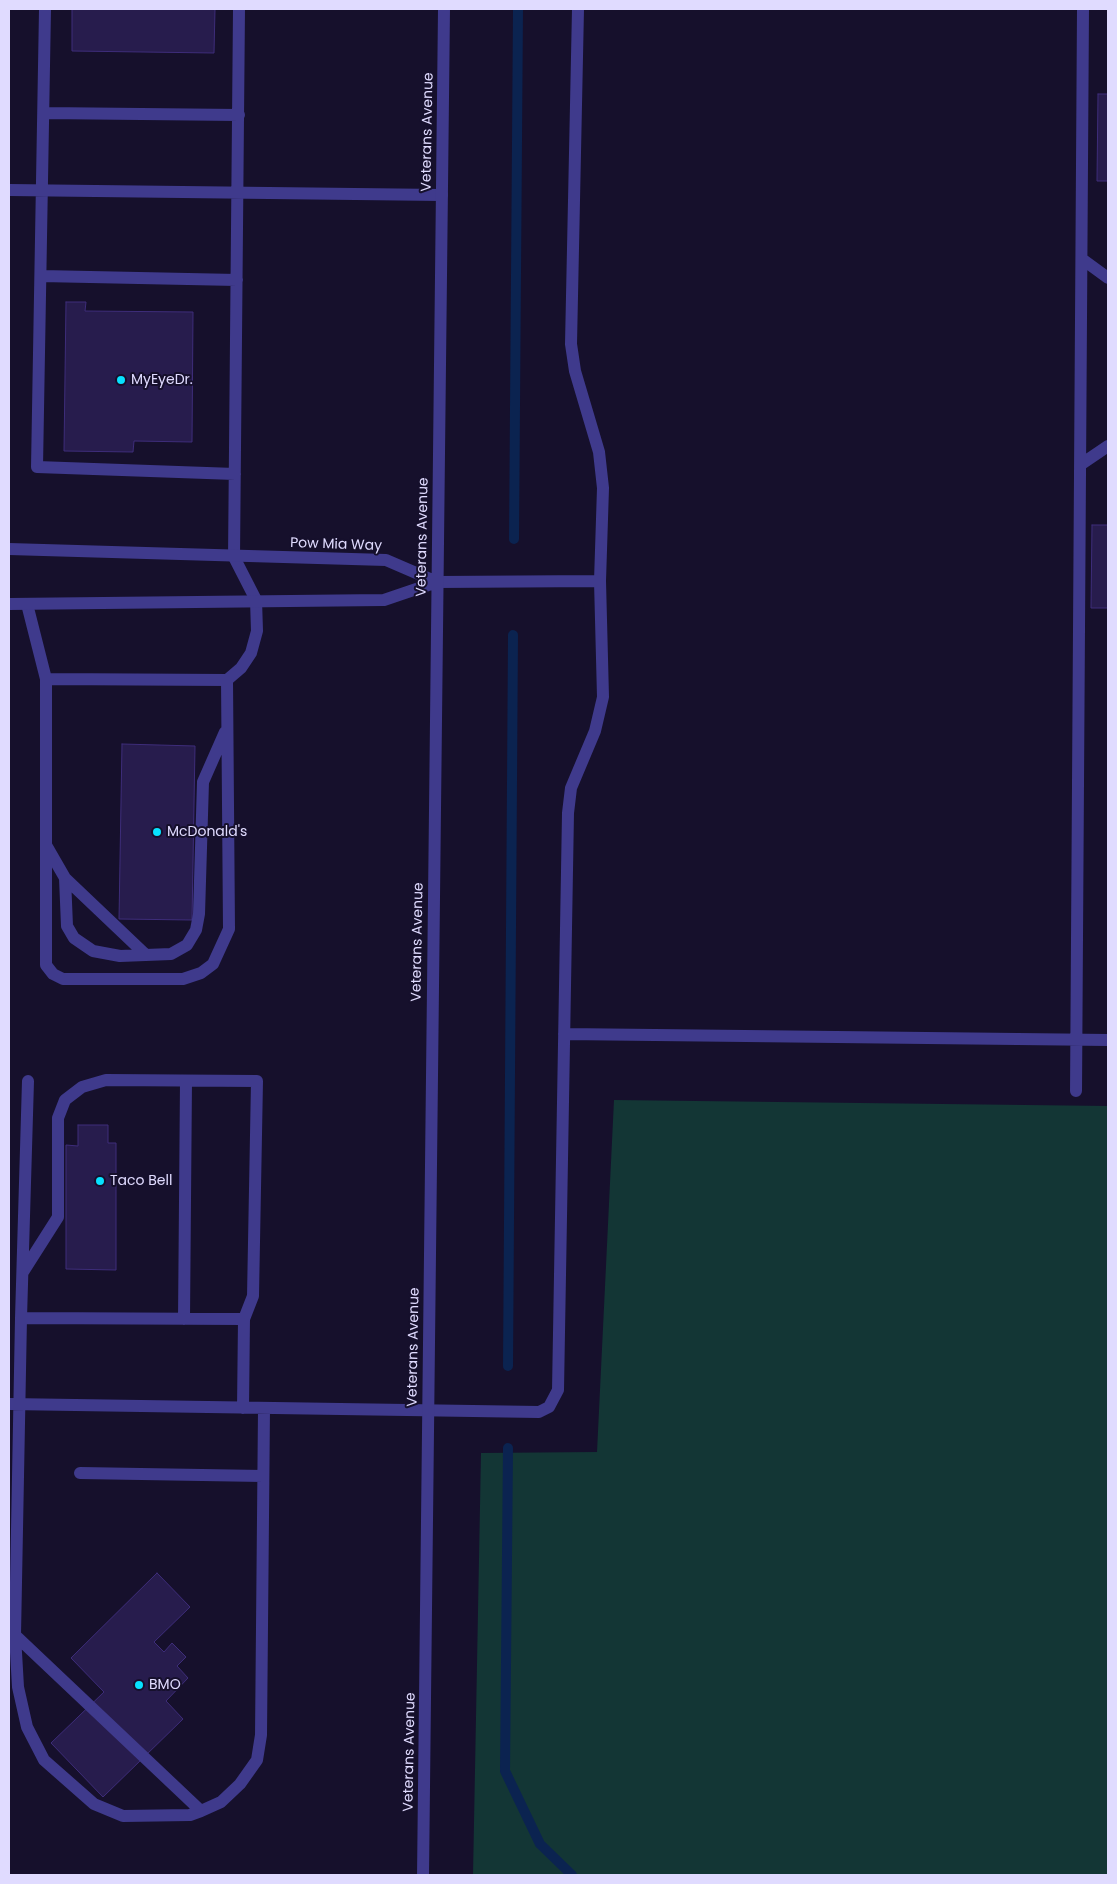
<!DOCTYPE html>
<style>
body{margin:0}
#map{position:relative;width:1117px;height:1884px;overflow:hidden;background:#16102c;font-family:Poppins,sans-serif}
canvas{display:block}
.frame{position:absolute;inset:0;border:10px solid #e0dbff;pointer-events:none}
</style>
<div id="map">
<canvas width="1117" height="1884"></canvas>
<div class="frame"></div>
</div>
<script>
const ctx = document.querySelector('canvas').getContext('2d');
ctx.lineJoin = 'round';
function paint(path, color) { ctx.fillStyle = color; ctx.fill(path, 'evenodd'); }
const poly = rows => new Path2D(rows.map(r => 'M' + r).join(''));
function strokePath(path, color, width, dash) { ctx.strokeStyle = color; ctx.lineWidth = width; ctx.lineCap = dash ? 'butt' : 'round'; ctx.setLineDash(dash || []); ctx.stroke(path); }
function label(font, color, halo, rows, align = 'center') {
  ctx.font = font + ' Poppins,sans-serif'; ctx.lineWidth = 4; ctx.setLineDash([]); ctx.textBaseline = 'middle'; ctx.strokeStyle = halo; ctx.fillStyle = color; for (const [text, x, y, turn = 0] of rows) {
    ctx.save(); ctx.translate(x, y); ctx.rotate((+turn || 0) * Math.PI / 180); ctx.textAlign = isNaN(turn) ? turn : align; if (halo) ctx.strokeText(text, 0, 0); ctx.fillText(text, 0, 0); ctx.restore();
  }
}
const green = poly([
 [614,1100,1108,1106,1108,1875,473,1875,481,1453,597,1452]
]);
const stream = poly([
 [514,539,518,9],
 [508,1366,513,635],
 [508,1448,505,1771,540,1844,572,1875]
]);
const building = poly([
 [72,9,215,9,214,53,72,51,72,9],
 [1098,94,1108,94,1108,181,1097,181,1098,94],
 [66,302,86,302,85,311,193,312,192,442,134,441,133,452,64,451,66,302],
 [1092,525,1108,525,1108,608,1091,608,1092,525],
 [122,744,195,746,192,920,119,919,122,744],
 [78,1125,108,1125,108,1143,116,1143,116,1270,66,1269,66,1145,78,1146,78,1125],
 [157,1573,190,1607,154,1642,164,1652,172,1643,186,1657,177,1666,188,1678,166,1701,183,1719,103,1797,51,1743,104,1692,71,1658,157,1573]
]);
const lane = poly([
 [45,9,37,467,235,474],
 [44,113,239,115],
 [9,190,442,195],
 [1082,259,1108,278],
 [41,276,237,280],
 [1080,465,1108,446],
 [437,582,600,581],
 [27,604,46,679,46,965,53,974,63,979,183,979,201,973,213,964,229,929,227,680],
 [46,679,227,680,241,668,251,653,257,631,256,600,234,557,239,9],
 [46,845,65,878,67,926,74,938,93,951,120,956,171,954,187,945,196,930,199,914,203,782,225,732],
 [65,878,146,955],
 [564,1034,1108,1040],
 [1076,1091,1083,9],
 [23,1272,58,1217,58,1118,65,1100,82,1087,106,1080,257,1081,253,1296,244,1319],
 [21,1318,28,1081],
 [184,1319,186,1081],
 [9,1404,539,1412,549,1407,558,1390,568,813,571,788,595,731,603,697,600,581,603,488,599,452,575,371,571,344,578,9],
 [243,1408,244,1319,21,1318,15,1635,18,1687,27,1727,44,1760,94,1804,123,1816,190,1815,201,1811,221,1802,240,1784,257,1760,261,1735,264,1409],
 [80,1473,263,1476],
 [15,1635,201,1811]
]);
const street = poly([
 [9,549,386,560,437,582],
 [9,604,384,600,437,582],
 [423,1875,444,9]
]);
const markers = [
 [121,380,5,"#07e2ff"],
 [157,832,5,"#07e2ff"],
 [100,1181,5,"#07e2ff"],
 [139,1685,5,"#07e2ff"]
];
const streetNames = [
 ["Veterans Avenue",428,132,-89],
 ["Veterans Avenue",423,537,-89],
 ["Pow Mia Way",336,545,2],
 ["Veterans Avenue",418,942,-89],
 ["Veterans Avenue",414,1347,-89],
 ["Veterans Avenue",410,1752,-89]
];
const poiNames = [
 ["MyEyeDr.",131,380],
 ["McDonald's",167,832],
 ["Taco Bell",110,1181],
 ["BMO",149,1685]
];
paint(green, '#133635');
strokePath(stream, '#0b2350', 10);
paint(building, '#271c4d');
strokePath(building, '#3e2d7a', 1);
strokePath(lane, '#3f3a8c', 12);
strokePath(street, '#3f3a8c', 12);
for (const [x, y, r, color] of markers) { const dot = new Path2D(); dot.arc(x, y, r, 0, 2 * Math.PI); ctx.fillStyle = color; ctx.fill(dot); strokePath(dot, '#16102c', 2); }
label('14px', '#e0dbff', '#16102c', streetNames);
label('14px', '#e0dbff', '#16102c', poiNames, 'left');
</script>
